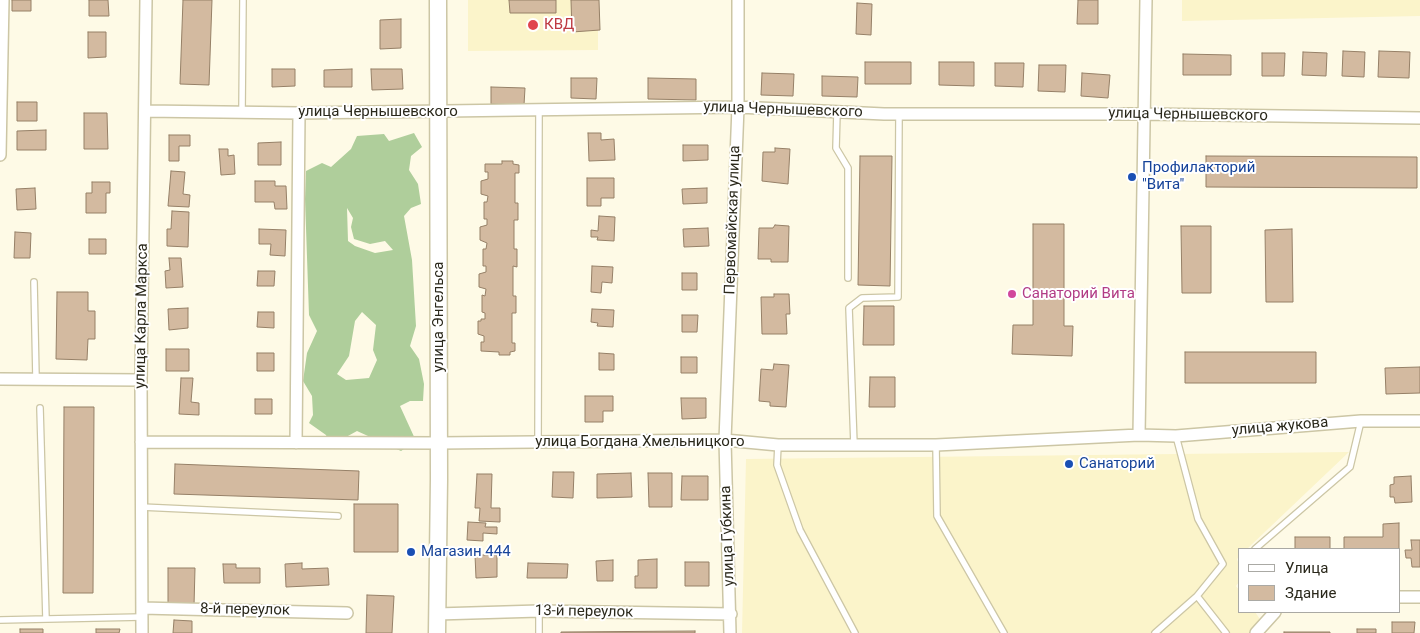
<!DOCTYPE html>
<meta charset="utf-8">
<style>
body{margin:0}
#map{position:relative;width:1420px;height:633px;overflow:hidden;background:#fefae6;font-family:Roboto,sans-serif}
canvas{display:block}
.legend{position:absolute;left:1238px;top:548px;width:162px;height:65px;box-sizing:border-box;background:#fff;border:1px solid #aaa9a4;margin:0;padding:6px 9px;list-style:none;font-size:15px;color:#2a281b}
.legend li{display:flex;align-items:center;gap:10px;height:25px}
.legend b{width:25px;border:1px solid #aaa9a4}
</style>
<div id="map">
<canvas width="1420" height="633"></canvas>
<ul class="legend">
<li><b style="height:6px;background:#fff"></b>Улица</li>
<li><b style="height:14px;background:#d3baa0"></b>Здание</li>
</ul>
</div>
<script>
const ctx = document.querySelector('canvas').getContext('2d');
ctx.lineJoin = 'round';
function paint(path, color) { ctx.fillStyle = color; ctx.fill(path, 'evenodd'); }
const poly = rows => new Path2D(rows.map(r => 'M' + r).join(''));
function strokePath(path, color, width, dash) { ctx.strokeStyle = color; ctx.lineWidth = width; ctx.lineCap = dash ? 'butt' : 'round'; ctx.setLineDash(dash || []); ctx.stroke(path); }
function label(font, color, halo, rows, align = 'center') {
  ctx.font = font + ' Roboto,sans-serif'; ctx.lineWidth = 4; ctx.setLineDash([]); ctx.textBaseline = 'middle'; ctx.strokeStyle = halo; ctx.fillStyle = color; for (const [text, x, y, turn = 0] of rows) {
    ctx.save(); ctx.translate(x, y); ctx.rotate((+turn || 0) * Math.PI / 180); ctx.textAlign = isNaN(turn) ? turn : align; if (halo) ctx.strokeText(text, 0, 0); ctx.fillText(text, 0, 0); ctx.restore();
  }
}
const built = poly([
 [468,0,598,0,598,50,468,51],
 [1182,0,1420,0,1420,16,1182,21],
 [1349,452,1247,549,1239,549,1239,557,1237,559,1239,565,1239,582,1236,586,1239,590,1239,612,1255,612,1264,625,1253,633,742,633,746,459]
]);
const forest = poly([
 [414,133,422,147,411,156,409,170,418,184,421,204,411,208,404,216,412,260,416,326,410,346,419,359,424,384,423,401,410,401,400,406,416,441,401,451,357,431,337,442,328,441,326,435,309,423,313,415,312,396,303,381,307,353,317,331,309,315,305,199,306,171,322,163,331,167,351,149,357,136,384,134,389,141],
 [347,208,353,218,351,227,354,239,370,244,385,241,393,250,375,253,355,246,348,241],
 [362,312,376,325,373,350,377,360,369,378,346,380,337,374,349,356,355,321]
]);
const building = poly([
 [12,0,31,0,31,11,12,11,12,0],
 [89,0,108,0,109,16,89,16,89,0],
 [183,0,212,0,209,85,180,84,183,0],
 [509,0,556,0,556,13,510,13,509,0],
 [571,0,599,0,600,30,572,32,571,0],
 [1078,0,1098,0,1098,24,1077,24,1078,0],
 [857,3,872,4,871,35,856,34,857,3],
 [401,19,401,48,380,49,380,20,401,19],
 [88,32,106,32,106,57,88,58,88,32],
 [1343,51,1365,52,1364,77,1342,76,1343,51],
 [1379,51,1410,52,1409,78,1378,77,1379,51],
 [1303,52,1327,53,1326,76,1302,75,1303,52],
 [1262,53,1285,53,1284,76,1262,76,1262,53],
 [1183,54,1231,55,1231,75,1183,75,1183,54],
 [865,62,911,62,911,84,865,84,865,62],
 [939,62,974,62,974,86,939,85,939,62],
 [995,63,1024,63,1023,87,995,86,995,63],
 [1039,65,1066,65,1065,92,1038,91,1039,65],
 [272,69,295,69,295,86,272,87,272,69],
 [352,69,352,87,324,87,324,70,352,69],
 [371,69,402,69,403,89,372,90,371,69],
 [762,73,794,74,793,96,761,95,762,73],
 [1082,73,1110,75,1108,98,1081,96,1082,73],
 [822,76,858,77,857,97,822,96,822,76],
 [571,78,597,78,596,99,571,98,571,78],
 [648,78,696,79,696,100,648,99,648,78],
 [491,87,525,88,524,105,491,104,491,87],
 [17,102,37,102,37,121,17,121,17,102],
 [84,113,107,113,108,149,84,149,84,113],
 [46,130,46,150,17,150,17,131,46,130],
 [588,133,601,133,601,140,614,139,615,160,589,161,588,133],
 [169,135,190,135,190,146,179,146,179,161,169,161,169,135],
 [281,142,281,165,258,165,258,143,281,142],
 [683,145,708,145,708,160,683,161,683,145],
 [775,148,790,149,788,184,762,181,763,152,775,152,775,148],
 [219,149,228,149,228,156,234,155,235,174,221,175,219,149],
 [860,156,892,156,890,286,858,285,860,156],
 [1206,156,1417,157,1417,188,1206,187,1206,156],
 [502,161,513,161,513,164,519,165,519,173,515,173,515,203,518,203,518,220,514,220,514,249,517,249,517,267,513,266,513,296,516,296,516,313,512,313,512,343,515,343,515,351,510,352,510,355,499,355,499,352,481,351,481,342,484,342,484,336,478,334,478,321,481,321,481,319,485,319,485,313,482,312,482,295,485,296,486,289,479,287,479,274,486,272,486,266,483,266,483,249,486,249,487,243,480,240,480,227,487,225,487,219,484,219,484,202,487,202,488,196,481,194,481,181,488,179,488,172,485,172,485,164,502,164,502,161],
 [171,171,185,172,183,194,190,195,189,207,168,206,171,171],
 [587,178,614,178,614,198,601,198,601,206,587,206,587,178],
 [255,181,275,181,275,186,286,186,287,209,275,209,274,202,255,202,255,181],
 [92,182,110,182,110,193,106,193,106,213,86,213,86,193,92,193,92,182],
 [35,188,36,209,17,210,16,189,35,188],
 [707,188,707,203,683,204,682,189,707,188],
 [172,211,189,212,188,247,167,246,167,229,171,229,172,211],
 [599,216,615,217,614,241,597,240,598,237,591,237,591,230,598,231,599,216],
 [1033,224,1064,224,1064,326,1073,326,1072,356,1012,354,1013,325,1033,325,1033,224],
 [775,225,789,226,788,262,771,262,771,259,758,259,759,228,773,228,775,225],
 [1181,226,1211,226,1211,293,1182,293,1181,226],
 [708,228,709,246,684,247,683,229,708,228],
 [259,229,286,230,285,256,270,255,271,244,259,244,259,229],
 [1292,229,1293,302,1266,302,1265,230,1292,229],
 [15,232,31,233,30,258,14,258,15,232],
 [89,239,106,239,106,254,89,254,89,239],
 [169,258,181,258,183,287,166,288,165,271,170,270,169,258],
 [592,266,613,267,612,283,602,282,601,293,591,292,592,266],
 [258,271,275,271,274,286,257,286,258,271],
 [682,273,697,273,697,290,682,290,682,273],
 [57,292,88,292,88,311,95,311,95,339,88,339,87,360,56,359,57,292],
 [774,294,789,294,790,314,786,314,787,334,762,334,761,297,774,297,774,294],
 [864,306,894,306,894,345,863,345,864,306],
 [188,308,188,328,169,330,168,309,188,308],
 [592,309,614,310,613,327,597,326,598,323,591,322,592,309],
 [258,312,274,312,274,328,257,327,258,312],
 [682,315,698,315,697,332,682,332,682,315],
 [166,349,189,349,189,371,166,371,166,349],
 [1185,352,1316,352,1316,383,1185,383,1185,352],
 [257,353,274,353,274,371,257,371,257,353],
 [599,353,614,354,614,370,599,370,599,353],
 [681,357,697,357,697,373,681,373,681,357],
 [774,364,789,365,786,407,770,406,770,402,759,401,761,369,773,370,774,364],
 [1420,367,1420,393,1386,394,1385,368,1420,367],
 [870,377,895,377,895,407,869,407,870,377],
 [181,378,193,378,191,402,199,403,199,415,179,414,181,378],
 [585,396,613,396,613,411,603,411,603,422,585,422,585,396],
 [681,398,706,398,706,418,682,419,681,398],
 [255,399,272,399,272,414,255,414,255,399],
 [64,407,94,407,93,593,63,593,64,407],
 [175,464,359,471,358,500,174,494,175,464],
 [553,472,574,472,573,498,552,497,553,472],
 [631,473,632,497,597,498,597,474,631,473],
 [648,473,672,473,672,507,649,507,648,473],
 [477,474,492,474,491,508,500,508,500,522,479,521,480,508,475,508,477,474],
 [682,476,708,476,708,500,681,500,682,476],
 [1411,476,1412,502,1395,503,1394,497,1390,497,1390,485,1394,484,1394,477,1411,476],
 [354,504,398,504,398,552,354,552,354,504],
 [468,522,486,523,485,527,497,527,497,534,483,533,483,541,467,540,468,522],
 [1399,523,1399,565,1399,549,1344,549,1344,537,1383,537,1383,524,1399,523],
 [1295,537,1330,537,1330,549,1295,549,1295,537],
 [1411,540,1420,540,1420,567,1412,567,1411,558,1406,558,1405,550,1412,550,1411,540],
 [475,555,497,555,497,577,476,578,475,555],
 [657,559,657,588,635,588,635,576,638,576,638,560,657,559],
 [613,560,613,581,597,581,596,561,613,560],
 [685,562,709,562,709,586,685,586,685,562],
 [302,563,302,569,328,568,329,585,286,587,285,564,302,563],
 [528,563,568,564,567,578,527,578,528,563],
 [223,564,236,564,236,568,260,568,260,583,224,583,223,564],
 [168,568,195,568,194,606,168,605,168,568],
 [367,595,394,596,392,633,366,633,367,595],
 [174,620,192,621,192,633,173,633,174,620],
 [1392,622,1415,622,1414,633,1392,633,1392,622],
 [20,629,43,629,43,633,20,633,20,629],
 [96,629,120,629,119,633,96,633,96,629],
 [1357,629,1376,629,1376,633,1357,633,1357,629],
 [695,631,695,633,561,633,561,632,695,631],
 [1284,632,1330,632,1330,633,1284,633,1284,632]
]);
const lane = poly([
 [242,111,243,0],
 [837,112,836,148,848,168,848,278],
 [34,282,36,378],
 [40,408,46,619],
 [1176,436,1198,519,1223,564,1197,596],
 [538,441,539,110],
 [778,445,777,465,800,530,855,633],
 [854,445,849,308,862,298,898,297,899,114],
 [936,445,937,516,1004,633],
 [141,507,338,516],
 [1255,549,1350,467,1361,421],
 [0,620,142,617],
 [539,633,539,611],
 [1155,633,1197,596,1226,633]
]);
const street = poly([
 [145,111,299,113,738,107,884,114,1145,114,1420,118],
 [0,155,3,0],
 [0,379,141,380],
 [1139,435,1146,0],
 [141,442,439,443,725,440,778,445,936,445,1139,435,1176,436,1361,421,1420,421],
 [296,443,299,113],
 [1399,597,1420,597],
 [142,608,347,613],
 [437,614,539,611,731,614],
 [142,633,141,380,146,0],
 [730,633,725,440,738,107,738,0],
 [1256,633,1275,612]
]);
const secondary = poly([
 [437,633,439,479,438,0]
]);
const markers = [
 [533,25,6,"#e0444e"],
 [1132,177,5,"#1a4fb4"],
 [1012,294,5,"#d1479c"],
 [1069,464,5,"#1a4fb4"],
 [411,552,5,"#1a4fb4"]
];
const healthNames = [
 ["КВД",544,25]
];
const streetNames = [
 ["улица Чернышевского",783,110,2],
 ["улица Чернышевского",378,112],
 ["улица Чернышевского",1188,115,1],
 ["Первомайская улица",733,220,-88],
 ["улица Карла Маркса",142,316,-89],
 ["улица Энгельса",439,317,-90],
 ["улица жукова",1280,427,-5],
 ["улица Богдана Хмельницкого",640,442],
 ["улица Губкина",728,536,-92],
 ["8-й переулок",245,610,1],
 ["13-й переулок",584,612,1]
];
const transitNames = [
 ["Профилакторий",1142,168],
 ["\"Вита\"",1142,185],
 ["Санаторий",1079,464],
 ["Магазин 444",421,552]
];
const hotelNames = [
 ["Санаторий Вита",1022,294]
];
paint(built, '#fbf4ca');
paint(forest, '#afce9b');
paint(building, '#d3baa0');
strokePath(building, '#968067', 1);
strokePath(lane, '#ccc6a5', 8);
strokePath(street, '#ccc6a5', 14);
strokePath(secondary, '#ccc6a5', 19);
strokePath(lane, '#fff', 5.5);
strokePath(street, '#fff', 11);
strokePath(secondary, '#fff', 16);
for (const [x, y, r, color] of markers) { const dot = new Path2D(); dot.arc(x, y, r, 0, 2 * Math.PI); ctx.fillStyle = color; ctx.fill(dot); strokePath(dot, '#fff', 2); }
label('15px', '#be3a42', '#fff', healthNames, 'left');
label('15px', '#2a281b', '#fff', streetNames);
label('15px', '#164399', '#fff', transitNames, 'left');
label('15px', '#b23c85', '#fff', hotelNames, 'left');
</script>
